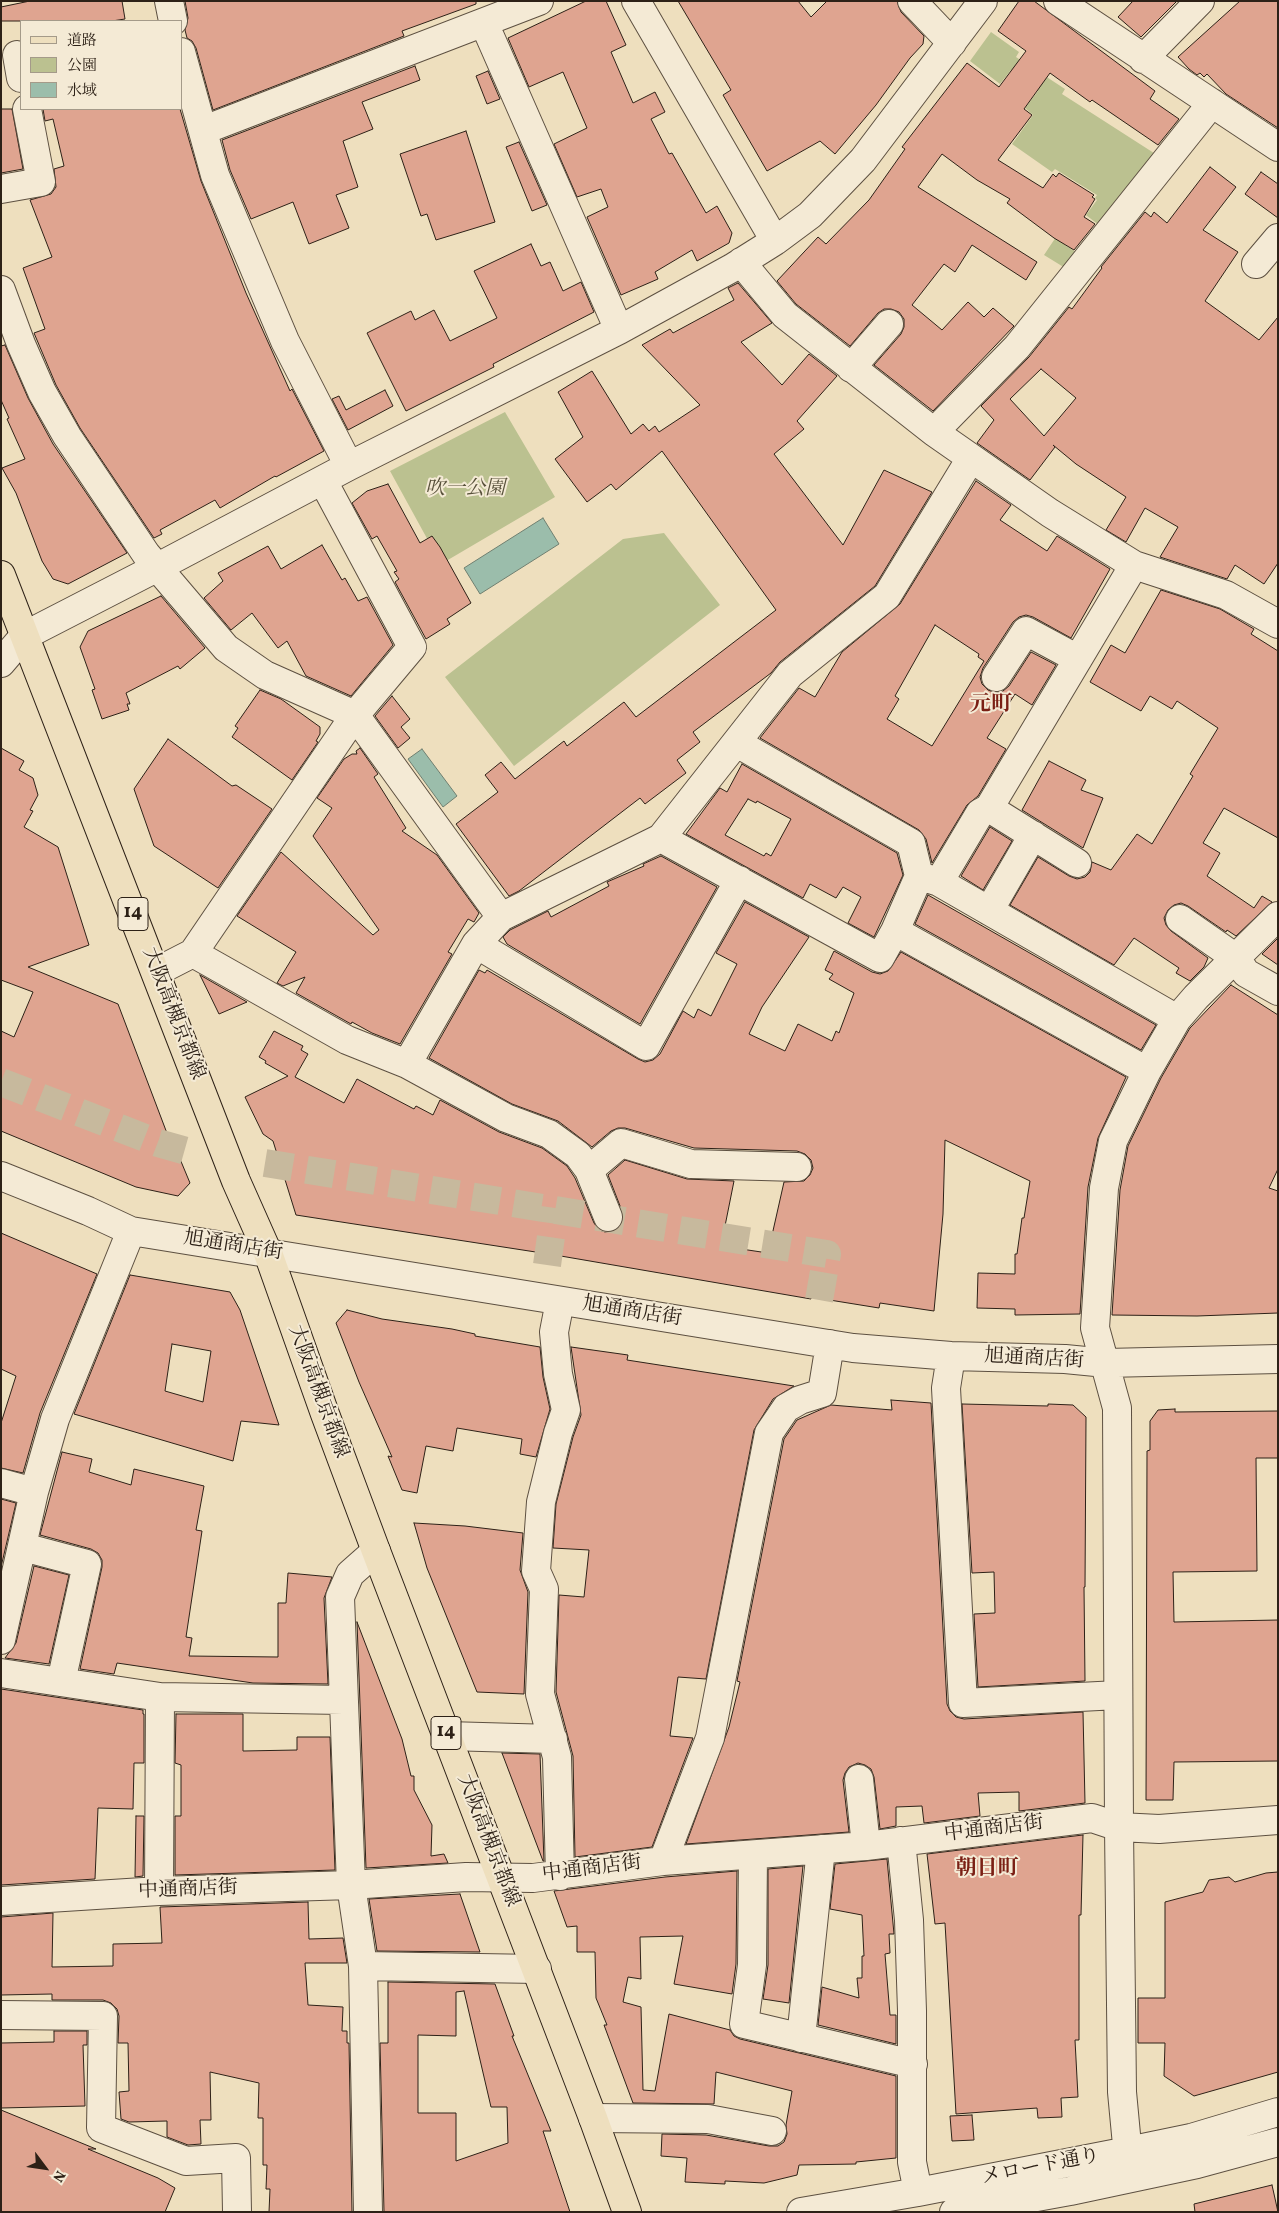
<!DOCTYPE html>
<meta charset="utf-8">
<style>
body{margin:0}
#map{position:relative;width:1279px;height:2213px;overflow:hidden;background:#eedfbe;font-family:Vollkorn,"Noto Serif JP",serif}
canvas{display:block}
.frame{position:absolute;inset:0;border:2px solid #2d2117;pointer-events:none}
.legend{position:absolute;left:20px;top:20px;width:162px;height:90px;box-sizing:border-box;background:#f4ead5;border:1px solid #a49a89;margin:0;padding:6px 9px;list-style:none;font-size:15px;color:#2d2117}
.legend li{display:flex;align-items:center;gap:10px;height:25px}
.legend b{width:25px;border:1px solid #a49a89}
.north{position:absolute;left:20px;top:2143px;width:50px;height:50px;-webkit-text-stroke:4px #f4ead5;paint-order:stroke;rotate:121deg;font-size:14px;font-weight:700;line-height:20px;text-align:center;color:#2d2117}
.north::after{content:'';display:block;margin:auto;width:18px;height:22px;background:#2d2117;clip-path:polygon(50% 0,100% 100%,50% 72%,0 100%)}
</style>
<div id="map">
<canvas width="1279" height="2213"></canvas>
<div class="frame"></div>
<ul class="legend">
<li><b style="height:6px;background:#eedfbe"></b>道路</li>
<li><b style="height:14px;background:#bbc190"></b>公園</li>
<li><b style="height:14px;background:#9bbdab"></b>水域</li>
</ul>
<div class="north">N</div>
</div>
<script>
const ctx = document.querySelector('canvas').getContext('2d');
ctx.lineJoin = 'round';
function paint(path, color) { ctx.fillStyle = color; ctx.fill(path, 'evenodd'); }
const poly = rows => new Path2D(rows.map(r => 'M' + r).join(''));
function strokePath(path, color, width, dash) { ctx.strokeStyle = color; ctx.lineWidth = width; ctx.lineCap = dash ? 'butt' : 'round'; ctx.setLineDash(dash || []); ctx.stroke(path); }
function label(font, color, halo, rows, align = 'center') {
  ctx.font = font + ' Vollkorn,"Noto Serif JP",serif'; ctx.lineWidth = 4; ctx.setLineDash([]); ctx.textBaseline = 'middle'; ctx.strokeStyle = halo; ctx.fillStyle = color; for (const [text, x, y, turn = 0] of rows) {
    ctx.save(); ctx.translate(x, y); ctx.rotate((+turn || 0) * Math.PI / 180); ctx.textAlign = isNaN(turn) ? turn : align; if (halo) ctx.strokeText(text, 0, 0); ctx.fillText(text, 0, 0); ctx.restore();
  }
}
const green = poly([
 [991,32,1019,52,1016,57,1065,89,1062,94,1157,155,1100,226,1086,215,1097,200,1095,198,1097,195,1055,169,1052,172,1012,144,1033,115,1025,108,1038,91,1011,70,1000,84,970,61],
 [1058,234,1065,245,1082,256,1070,271,1044,255],
 [505,412,555,497,441,564,390,471],
 [664,533,720,605,514,766,445,677,623,539]
]);
const water = poly([
 [543,518,559,544,480,594,464,568,543,518],
 [422,749,457,796,443,807,408,759,422,749]
]);
const building = poly([
 [30,1,122,1,125,19,112,21,1,21,1,7,30,1],
 [185,1,476,1,476,4,402,31,404,36,213,110,196,48,192,41,187,38,185,30,188,18,185,1],
 [586,1,606,1,626,45,611,52,633,103,655,92,665,112,651,119,669,154,672,153,706,213,717,206,732,233,729,243,697,261,692,250,655,272,658,279,621,295,587,217,608,207,601,189,577,197,554,144,587,128,563,72,529,87,508,38,586,1],
 [678,1,798,1,811,17,827,1,897,1,901,12,924,36,923,44,910,58,876,105,835,154,820,141,767,171,723,95,731,90,678,1],
 [1019,1,1034,1,1155,91,1150,99,1179,119,1158,145,1092,100,1090,102,1050,73,1024,109,1032,115,998,160,1043,188,1053,174,1056,177,1059,173,1094,195,1092,197,1095,199,1084,217,1095,224,1074,250,1054,238,1007,203,1010,199,977,180,942,154,918,187,1037,262,1026,280,972,245,955,272,944,264,912,305,942,330,968,302,984,317,993,308,1014,326,933,411,874,365,901,334,904,327,904,319,899,312,891,309,884,309,878,313,850,346,796,304,777,281,818,237,826,244,869,200,905,149,902,147,967,63,999,87,1026,51,998,31,1019,1],
 [1133,1,1177,1,1141,37,1118,17,1133,1],
 [1240,1,1278,1,1278,128,1226,94,1207,74,1204,77,1200,73,1197,75,1189,69,1178,57,1240,1],
 [415,66,420,80,362,102,373,129,343,141,358,187,336,195,349,228,309,244,293,202,251,219,230,170,222,140,415,66],
 [488,71,500,99,487,104,476,76,488,71],
 [1,109,12,109,23,169,1,173,1,109],
 [43,109,180,109,201,181,246,293,290,391,292,389,324,451,276,477,275,476,220,508,215,500,160,530,162,534,154,538,80,428,56,385,34,333,45,329,23,268,52,257,30,200,51,194,56,187,54,169,64,166,53,119,45,121,43,109],
 [466,131,495,222,436,240,427,214,421,216,400,154,466,131],
 [519,142,547,205,532,211,506,147,519,142],
 [1210,167,1236,187,1203,230,1238,252,1205,301,1259,340,1278,317,1278,563,1264,584,1235,565,1227,579,1160,557,1178,527,1145,508,1126,542,1106,530,1126,497,1076,464,1053,445,1055,447,1030,480,977,443,994,420,981,406,1029,357,1069,307,1072,309,1102,268,1101,267,1145,212,1151,217,1154,212,1167,223,1210,167],
 [1041,369,1076,398,1044,436,1010,399,1041,369],
 [1261,172,1278,184,1278,218,1245,194,1261,172],
 [531,244,541,266,550,262,563,291,581,282,594,312,493,364,494,367,406,411,367,333,411,311,415,320,434,310,450,341,497,318,474,271,531,244],
 [738,283,772,323,741,342,782,385,809,354,837,376,797,421,804,429,774,454,843,545,884,470,932,492,875,586,780,662,771,673,693,732,700,742,677,760,686,773,645,804,640,798,519,891,509,896,456,824,498,792,485,775,501,762,515,779,564,741,567,746,624,702,636,717,776,610,662,451,616,490,611,484,587,502,555,459,583,437,558,392,592,371,631,434,643,424,649,431,655,426,659,432,700,405,642,345,670,329,673,333,734,300,728,288,738,283],
 [5,345,28,398,53,444,127,553,68,584,53,579,42,561,16,493,2,468,25,459,7,419,9,418,1,400,1,346,5,345],
 [385,390,393,406,348,430,332,399,339,396,346,410,385,390],
 [976,481,1011,505,1000,520,1047,551,1057,536,1110,569,1071,638,1033,617,1026,615,1019,617,1013,622,983,668,980,677,982,684,988,690,996,693,1003,691,1009,686,1031,652,1056,665,1032,705,1015,694,987,738,1006,749,978,796,967,805,932,863,926,839,919,830,760,738,799,688,815,697,842,652,900,604,976,481],
 [935,625,979,654,978,657,984,661,932,746,887,719,899,699,895,696,935,625],
 [388,484,420,543,432,536,440,547,471,603,447,619,450,624,426,639,395,582,399,579,394,572,397,571,377,536,372,539,352,503,367,491,388,484],
 [322,545,342,580,345,578,358,601,367,597,393,645,351,696,306,676,287,641,278,648,252,613,231,630,204,598,223,581,218,573,268,546,281,569,322,545],
 [1161,590,1220,609,1254,629,1251,634,1278,651,1278,838,1224,808,1203,843,1220,853,1207,876,1254,908,1262,896,1272,902,1236,936,1227,930,1226,932,1188,906,1181,903,1174,905,1168,910,1164,918,1166,925,1171,931,1208,958,1204,967,1190,981,1176,973,1179,968,1134,938,1114,965,1010,905,1038,857,1069,876,1077,879,1085,877,1090,872,1092,862,1111,870,1137,834,1152,844,1193,776,1190,774,1218,728,1177,701,1172,709,1150,696,1141,711,1090,682,1111,645,1125,653,1161,590],
 [161,596,205,648,180,669,178,666,126,693,130,704,127,704,129,710,102,719,92,690,95,689,80,647,88,631,161,596],
 [260,690,281,699,320,727,320,734,316,741,318,742,292,780,232,737,238,728,235,726,260,690],
 [392,696,410,719,401,727,410,738,398,748,375,716,392,696],
 [168,739,232,786,236,785,272,809,218,888,154,846,134,789,168,739],
 [1,748,24,761,19,770,33,778,38,795,30,810,33,811,24,827,58,847,89,945,28,967,118,1004,176,1157,180,1159,190,1183,178,1196,136,1187,1,1131,1,1031,14,1037,33,992,1,980,1,748],
 [360,748,378,774,374,777,406,828,402,831,437,855,479,913,474,922,468,919,448,952,452,954,400,1044,372,1033,352,1022,351,1024,296,993,305,977,283,986,277,983,296,952,237,916,281,852,373,935,379,930,313,836,332,808,317,798,344,759,352,754,357,754,356,751,360,748],
 [1049,761,1086,780,1081,790,1103,798,1083,848,1022,810,1049,761],
 [742,764,897,853,903,875,874,937,848,923,861,897,843,887,836,898,810,884,803,898,686,834,720,788,727,792,742,764],
 [748,799,756,803,757,801,791,819,771,856,766,853,764,856,725,835,748,799],
 [990,827,1012,841,983,890,961,876,990,827],
 [661,856,717,887,640,1024,507,944,503,937,510,930,548,911,551,917,609,886,607,882,644,866,643,864,661,856],
 [928,895,1156,1025,1141,1050,915,924,928,895],
 [745,902,809,937,762,1007,749,1034,785,1051,798,1024,832,1041,836,1031,839,1033,854,993,829,979,833,974,825,970,834,951,872,972,880,974,888,971,901,952,1126,1077,1098,1138,1088,1187,1080,1314,1015,1315,1015,1309,977,1308,978,1273,1015,1274,1015,1254,1017,1254,1022,1218,1024,1218,1030,1181,945,1140,943,1214,934,1311,880,1303,879,1308,811,1297,811,1299,555,1255,296,1215,273,1141,263,1134,245,1097,288,1076,265,1063,266,1061,259,1057,274,1031,303,1046,301,1050,308,1054,295,1077,344,1103,357,1079,414,1109,416,1106,433,1115,440,1100,499,1132,542,1148,567,1166,575,1178,594,1223,599,1230,605,1232,614,1231,621,1226,623,1220,622,1211,608,1175,625,1160,687,1179,734,1181,721,1246,768,1253,784,1182,804,1181,810,1175,813,1168,811,1160,805,1154,797,1151,694,1148,625,1128,618,1128,611,1131,592,1147,558,1121,512,1104,429,1058,479,970,485,973,487,970,638,1059,645,1062,653,1060,660,1054,683,1011,694,1018,698,1009,711,1016,737,964,716,953,745,902],
 [1278,938,1278,965,1262,954,1278,938],
 [200,975,247,1002,219,1014,200,975],
 [1231,985,1278,1015,1278,1169,1269,1188,1278,1191,1278,1313,1197,1316,1112,1315,1120,1190,1128,1146,1161,1078,1190,1028,1231,985],
 [1,1233,97,1274,40,1413,23,1473,1,1468,1,1423,16,1376,1,1369,1,1233],
 [130,1275,230,1292,240,1310,279,1425,241,1421,233,1461,74,1414,130,1275],
 [172,1344,211,1351,203,1402,165,1391,172,1344],
 [347,1310,382,1319,452,1329,475,1334,475,1336,540,1347,543,1377,550,1409,536,1457,520,1454,522,1439,457,1428,453,1451,426,1446,417,1493,402,1490,388,1456,392,1457,359,1382,336,1323,347,1310],
 [571,1347,628,1355,627,1360,794,1386,773,1399,754,1430,706,1679,678,1677,670,1736,693,1738,652,1847,575,1857,573,1756,556,1692,559,1595,584,1597,589,1550,553,1548,556,1504,573,1437,581,1415,571,1347],
 [891,1400,931,1403,947,1704,950,1711,956,1717,964,1719,1083,1712,1085,1803,1019,1811,1019,1792,978,1793,980,1816,924,1823,922,1806,896,1807,896,1826,880,1829,874,1777,871,1769,865,1765,858,1763,849,1767,845,1773,843,1780,849,1832,686,1844,729,1727,740,1682,737,1681,784,1439,797,1420,831,1405,892,1410,891,1400],
 [962,1404,1048,1406,1048,1404,1073,1405,1086,1417,1085,1587,1084,1587,1085,1681,978,1687,974,1614,995,1613,994,1572,972,1573,962,1404],
 [1175,1409,1175,1412,1278,1411,1278,1458,1256,1458,1257,1571,1173,1572,1174,1622,1278,1620,1278,1761,1174,1762,1173,1800,1146,1800,1147,1451,1150,1450,1150,1421,1158,1410,1175,1409],
 [62,1452,92,1459,89,1472,131,1485,134,1469,204,1486,196,1530,202,1531,186,1637,192,1638,189,1656,278,1657,278,1603,286,1603,288,1573,332,1577,324,1598,328,1684,253,1683,117,1663,114,1674,80,1669,102,1567,102,1560,98,1553,91,1549,40,1535,62,1452],
 [1,1499,16,1503,1,1567,1,1499],
 [414,1523,465,1526,523,1533,520,1570,528,1592,524,1694,477,1692,427,1568,414,1523],
 [34,1566,69,1575,49,1664,5,1658,16,1643,34,1566],
 [357,1622,402,1739,411,1776,414,1776,414,1790,432,1825,431,1856,444,1854,448,1863,366,1868,357,1622],
 [1,1689,143,1710,143,1714,144,1714,144,1763,134,1763,133,1809,98,1808,95,1879,1,1885,1,1689],
 [176,1714,243,1714,243,1751,297,1750,297,1737,330,1737,335,1870,175,1875,175,1816,181,1816,181,1765,175,1763,176,1714],
 [502,1753,540,1754,544,1861,543,1861,502,1753],
 [136,1816,144,1816,143,1876,135,1877,136,1816],
 [1083,1835,1081,1915,1079,1915,1079,2040,1075,2040,1078,2097,1061,2098,1062,2117,1038,2118,1037,2108,956,2114,945,1923,935,1924,927,1854,1083,1835],
 [887,1859,894,1934,889,1934,890,1953,885,1954,890,2015,896,2015,896,2044,818,2025,822,1987,859,1998,857,1978,862,1978,862,1956,864,1956,862,1915,830,1909,835,1864,887,1859],
 [803,1866,789,2003,763,1999,768,1965,768,1869,803,1866],
 [737,1871,736,1964,732,1994,674,1984,683,1936,640,1937,641,1979,628,1977,623,2002,641,2007,643,2090,655,2091,669,2014,730,2030,734,2036,740,2039,896,2076,896,2158,856,2162,856,2164,799,2165,797,2175,764,2183,725,2181,725,2184,685,2182,687,2158,661,2156,662,2134,706,2135,769,2146,778,2146,784,2142,787,2134,786,2125,792,2091,716,2072,714,2104,633,2103,604,2025,607,2025,596,1998,595,1952,577,1952,577,1926,567,1927,554,1891,665,1877,737,1871],
 [1278,1872,1278,2072,1194,2096,1164,2076,1165,2043,1138,2043,1138,1998,1165,1998,1165,1902,1203,1892,1209,1880,1229,1877,1235,1882,1266,1873,1278,1872],
 [460,1894,480,1952,377,1951,369,1899,460,1894],
 [308,1902,309,1939,343,1938,347,1963,305,1963,308,2005,343,2007,342,2031,347,2031,347,2043,349,2043,352,2212,269,2212,270,2189,266,2189,267,2165,263,2165,263,2118,258,2118,259,2083,210,2072,211,2120,200,2120,201,2144,188,2145,167,2137,167,2121,129,2122,121,2119,119,2092,129,2091,128,2043,118,2043,119,2016,117,2009,111,2003,103,2000,52,2000,52,1994,1,1995,1,1917,53,1913,52,1967,113,1966,113,1944,162,1943,160,1907,308,1902],
 [388,1982,495,1984,514,2036,512,2036,551,2131,543,2131,570,2212,384,2212,380,2043,388,2043,388,1982],
 [464,1991,491,2107,507,2107,508,2143,456,2161,456,2113,418,2113,418,2035,456,2036,456,1992,464,1991],
 [54,2031,87,2031,87,2045,83,2045,85,2106,1,2108,1,2043,54,2042,54,2031],
 [1,2110,96,2149,88,2149,158,2178,175,2188,165,2212,1,2212,1,2110],
 [972,2115,974,2140,952,2141,950,2116,972,2115],
 [1272,2185,1278,2212,1195,2212,1194,2204,1272,2185]
]);
const minorTunnel = poly([
 [1,1082,158,1143,190,1152],
 [265,1163,827,1254,817,1312],
 [547,1265,555,1208]
]);
const minor = poly([
 [169,1,173,21],
 [636,1,775,241],
 [912,1,952,43],
 [1058,1,1278,147],
 [484,23,619,330],
 [181,52,215,175,285,341,349,466],
 [17,55,21,78],
 [1143,59,1200,1],
 [204,130,539,1],
 [1,189,41,182,27,109],
 [741,262,785,315,934,432,1050,513,1134,565,1226,595,1278,624],
 [1256,264,1278,238],
 [1,290,21,344,42,392,67,436,146,554,226,648,265,675,355,715,501,917],
 [851,368,889,324],
 [934,432,1017,347,1212,103],
 [1,663,24,636,158,567,349,466,619,330,732,268,775,241,810,215,863,160,983,1],
 [996,677,1026,631,1078,659],
 [989,808,1077,863],
 [661,838,880,958,895,931,919,876,911,843,737,743],
 [923,877,939,882,1177,1019],
 [939,882,980,813,989,808,1134,565],
 [989,911,1033,835],
 [1180,919,1236,958,1246,973,1278,991],
 [895,931,1147,1071],
 [476,944,646,1046,739,880],
 [193,953,355,715,412,647,323,481],
 [156,972,193,953,347,1040,407,1064,476,944,501,917,661,838,790,674,887,596,971,458],
 [407,1064,506,1118,549,1134,578,1155,589,1170,608,1217],
 [589,1170,621,1143,691,1164,797,1167],
 [1,1176,88,1211,131,1231,853,1348,951,1356,1065,1359,1106,1363,1278,1359],
 [560,1301,554,1332,558,1374,566,1410,558,1433,541,1502,536,1571,544,1589,540,1694,557,1757,560,1876],
 [951,1356,946,1388,963,1703,1118,1695],
 [1,1483,34,1492],
 [23,1547,87,1564,61,1682],
 [1,1640,34,1492,55,1419,131,1231],
 [1,1673,160,1697,343,1700],
 [447,1736,553,1739],
 [859,1779,866,1846],
 [901,1841,909,1920,912,2011,912,2162,918,2192],
 [753,1855,752,1965,744,2024,913,2064],
 [663,1861,710,1738,769,1433,786,1408,800,1400,822,1393,830,1344],
 [159,1891,160,1697],
 [1,1901,159,1891,351,1885,466,1877,533,1878,663,1861,866,1846,1092,1818,1119,1827,1159,1829,1278,1820],
 [363,1966,537,1969],
 [1,2015,103,2016,101,2128,186,2161,236,2158,237,2212],
 [801,2038,821,1849],
 [593,2118,708,2119,772,2131],
 [1130,2177,1122,2092,1119,1827,1117,1408,1095,1328,1104,1188,1113,1141,1147,1071,1177,1019,1196,997,1278,916],
 [368,2212,363,1966,351,1885,340,1597,350,1574,376,1551],
 [801,2212,918,2192,1128,2151,1191,2138,1278,2112],
 [954,2212,1070,2191,1197,2164,1278,2142]
]);
const major = poly([
 [1,575,236,1181,268,1253,325,1414,376,1551,593,2118,627,2212]
]);
const shields = [
 [133,914,30],
 [446,1733,30]
];
const shieldNames = [
 ["14",133,914],
 ["14",446,1733]
];
const parkNames = [
 ["吹一公園",465,490]
];
const streetNames = [
 ["大阪高槻京都線",172,1014,69],
 ["旭通商店街",233,1247,9],
 ["旭通商店街",632,1313,9],
 ["旭通商店街",1034,1360,3],
 ["大阪高槻京都線",317,1392,70],
 ["中通商店街",994,1830,-7],
 ["大阪高槻京都線",487,1841,69],
 ["中通商店街",592,1870,-7],
 ["中通商店街",188,1891,-2],
 ["メロード通り",1041,2168,-11]
];
const neighbourhoodNames = [
 ["元町",991,706],
 ["朝日町",987,1870]
];
paint(green, '#bbc190');
paint(water, '#9bbdab');
strokePath(water, '#6f7f70', 1);
paint(building, '#dfa490');
strokePath(building, '#2d2117', 1);
strokePath(minorTunnel, '#c7b99d', 28, [28, 14]);
strokePath(minor, '#5d5041', 30);
strokePath(major, '#2d2117', 30);
strokePath(minor, '#f4ead5', 28);
strokePath(major, '#eedfbe', 28);
for (const [x, y, w] of shields) { const box = new Path2D(); box.roundRect(x - w / 2, y - 16.5, w, 33, 4); ctx.fillStyle = '#f4ead5'; ctx.fill(box); strokePath(box, '#2d2117', 1); }
label('bold 19px', '#2d2117', null, shieldNames);
label('italic 20px', '#58513b', '#f4ead5', parkNames);
label('20px', '#2d2117', '#f4ead5', streetNames);
label('bold 21px', '#7a1f14', '#f4ead5', neighbourhoodNames);
</script>
